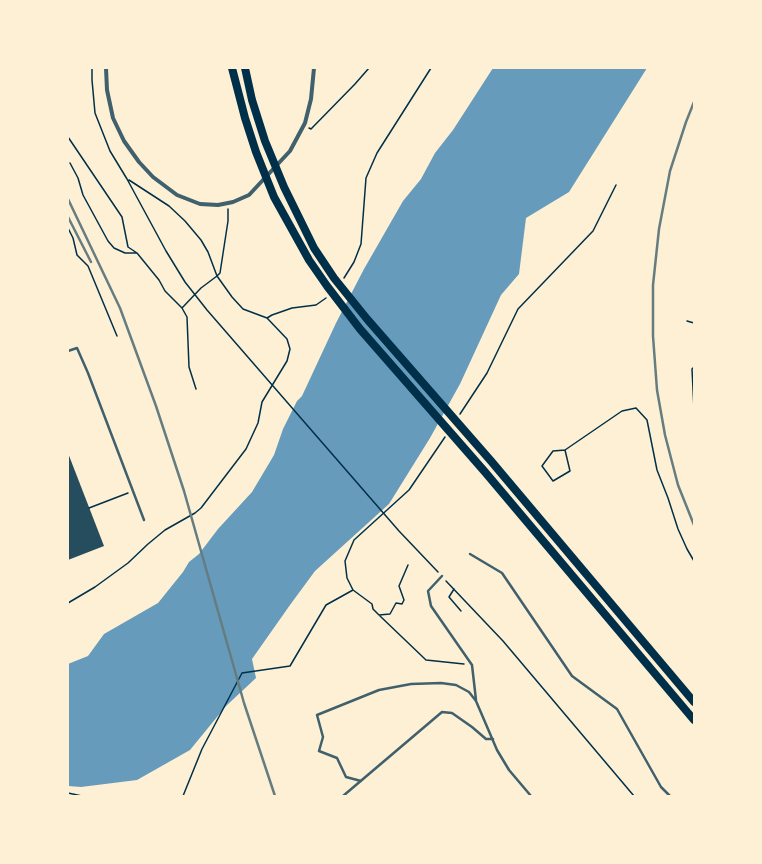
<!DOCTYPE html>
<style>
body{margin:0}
#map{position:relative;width:762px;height:864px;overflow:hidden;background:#fdf0d5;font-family:"Alegreya Sans",sans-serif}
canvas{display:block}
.frame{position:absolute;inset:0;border:69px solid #fdf0d5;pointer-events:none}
</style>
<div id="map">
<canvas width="762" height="864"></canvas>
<div class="frame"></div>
</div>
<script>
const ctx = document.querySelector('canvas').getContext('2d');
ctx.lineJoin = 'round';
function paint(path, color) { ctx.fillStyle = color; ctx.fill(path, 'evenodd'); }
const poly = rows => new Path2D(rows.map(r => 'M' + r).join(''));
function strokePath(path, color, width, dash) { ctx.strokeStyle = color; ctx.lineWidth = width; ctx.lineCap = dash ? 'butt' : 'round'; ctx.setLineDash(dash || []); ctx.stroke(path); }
const water = poly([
 [493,68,647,68,569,192,526,218,519,274,501,295,460,384,430,438,389,504,315,571,290,605,252,659,256,678,226,706,190,750,137,780,81,787,68,786,68,664,88,656,104,634,158,603,183,572,189,562,199,554,218,529,252,492,274,455,283,429,297,401,302,396,336,323,364,269,403,201,421,179,435,153,453,130]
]);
const building = poly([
 [68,453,104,546,68,560]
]);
const path = poly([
 [92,68,92,80,95,113,110,151,127,179,166,251,185,282,207,310,399,531,438,572],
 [309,128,311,129,355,84,369,68],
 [68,137,122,217,128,247,137,253,159,280,165,291,182,308,187,317,189,367,196,389],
 [70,163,78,178,83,195,108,241,114,248,125,253,137,253],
 [68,228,73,238,77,255,88,266,117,336],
 [344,278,354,262,361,244,366,178,377,153,431,68],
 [182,308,201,288,217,276,220,273,228,221,228,209],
 [267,318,272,315,292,308,316,305,326,298],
 [687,321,694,323],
 [694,367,692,369,694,409],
 [460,414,487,373,518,309,593,231,616,185],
 [565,450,570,471,553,481,542,466,553,451,565,450,622,411,636,408,647,420,657,470,668,498,678,529,687,549,694,561],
 [89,508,128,493],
 [408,565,399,586,404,600,402,604,396,603,390,614,379,615,373,609,372,604,353,590,347,578,345,561,354,540,409,490,445,437],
 [446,581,503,641,634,796],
 [454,589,449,597,461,611],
 [68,603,95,587,128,563,148,544,165,530,195,513,201,508,246,449,258,423,262,402,287,361,290,349,287,339,267,318,243,309,232,297,217,276,208,252,201,240,185,221,169,206,129,180],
 [380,616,426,660,464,664],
 [68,793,82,796],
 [183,796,202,749,242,673,290,666,326,605,353,590]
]);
const service = poly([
 [68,351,77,348,88,373,144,520],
 [470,554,502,573,572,676,617,709,661,787,670,796],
 [442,576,428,591,431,606,472,665,476,700],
 [361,781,346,777,337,758,319,751,323,737,317,715,379,690,411,684,441,683,456,685,469,692,476,701,497,750,509,770,531,796],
 [343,796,442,712,452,713,472,727,486,739,493,739]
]);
const minor = poly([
 [106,68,107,90,113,118,124,141,139,162,153,177,177,195,200,204,218,205,233,202,249,195,290,151,305,123,311,99,314,68]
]);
const motorway = poly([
 [232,68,245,118,256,152,274,197,309,260,327,286,360,329,485,472,694,720],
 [245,68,252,100,265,141,284,187,314,248,334,278,367,319,491,461,694,702]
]);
const rail = poly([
 [694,102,686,122,670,171,659,229,653,285,653,336,657,390,665,435,678,485,694,525],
 [68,199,120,308,156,406,184,491,244,703,275,796],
 [68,217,91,262]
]);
paint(water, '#669bbc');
paint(building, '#264d5e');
strokePath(path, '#003049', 1.5);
strokePath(service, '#3f606c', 2.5);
strokePath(minor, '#3f606c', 4);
strokePath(motorway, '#003049', 8);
strokePath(rail, '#657d81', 2.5);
</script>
